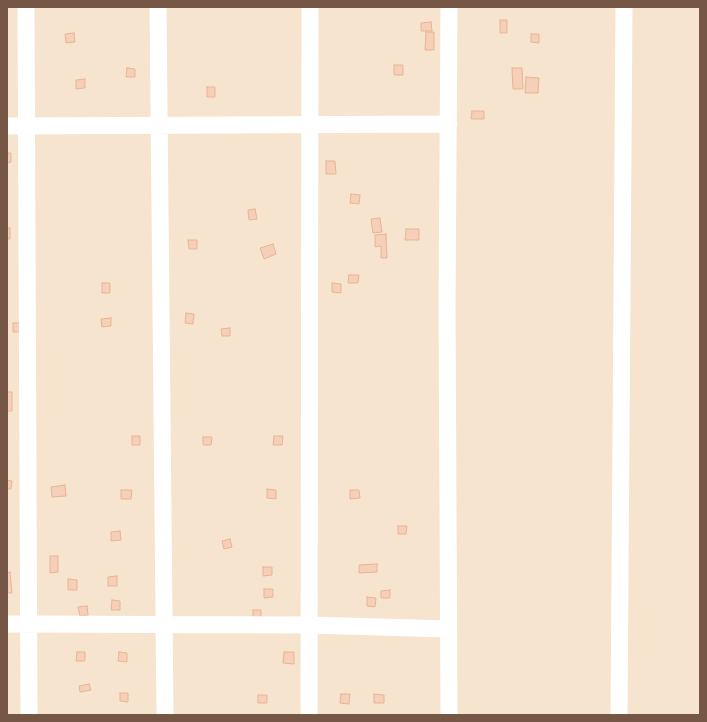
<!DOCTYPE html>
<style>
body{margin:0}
#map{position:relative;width:707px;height:722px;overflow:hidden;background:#fef2e1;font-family:Overpass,sans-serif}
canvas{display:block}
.frame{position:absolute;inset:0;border:8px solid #765746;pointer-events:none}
</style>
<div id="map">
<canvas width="707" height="722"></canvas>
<div class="frame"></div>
</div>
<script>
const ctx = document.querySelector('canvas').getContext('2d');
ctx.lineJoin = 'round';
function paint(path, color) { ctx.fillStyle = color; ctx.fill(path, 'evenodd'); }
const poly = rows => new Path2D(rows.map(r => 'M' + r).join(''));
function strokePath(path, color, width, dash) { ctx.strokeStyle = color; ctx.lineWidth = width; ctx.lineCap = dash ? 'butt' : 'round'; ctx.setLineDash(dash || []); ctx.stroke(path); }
const residential = poly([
 [7,7,700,7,700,715,7,715]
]);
const building = poly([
 [500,20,507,20,507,33,500,33,500,20],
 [431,22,432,31,421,31,421,23,431,22],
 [426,32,434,32,434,50,425,50,426,32],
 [74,33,75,42,66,43,65,34,74,33],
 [531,34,539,34,539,43,531,42,531,34],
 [394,65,403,65,403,75,394,75,394,65],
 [127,68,135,69,135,77,126,77,127,68],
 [512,68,522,68,523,89,513,89,512,68],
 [526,77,539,78,538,93,525,93,526,77],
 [85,79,85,88,76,89,76,80,85,79],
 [207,87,215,87,215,97,207,97,207,87],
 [472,111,484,111,484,119,471,119,472,111],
 [7,153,11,153,11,162,7,163,7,153],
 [326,161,335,161,336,174,326,174,326,161],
 [351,194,360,195,359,204,350,203,351,194],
 [255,209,257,219,249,220,248,210,255,209],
 [380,218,382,232,373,233,371,219,380,218],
 [7,228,10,228,10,239,7,239,7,228],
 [406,229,419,229,419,240,405,240,406,229],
 [386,234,387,258,381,258,381,246,375,247,375,235,386,234],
 [188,240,197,240,197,249,189,249,188,240],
 [273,244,276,254,264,259,260,248,273,244],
 [349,275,359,275,358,283,348,283,349,275],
 [102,283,110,283,110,293,102,293,102,283],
 [332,283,341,284,341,293,332,292,332,283],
 [186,313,194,314,193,324,185,323,186,313],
 [111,318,111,326,102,327,101,319,111,318],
 [13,323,22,323,22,332,13,332,13,323],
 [230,328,230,336,222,336,221,329,230,328],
 [7,392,12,392,12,411,7,411,7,392],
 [132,436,140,436,140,445,132,445,132,436],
 [274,436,283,436,282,445,273,445,274,436],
 [203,437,212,437,211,445,203,445,203,437],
 [7,480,12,481,11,489,7,489,7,480],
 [65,485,66,496,52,497,51,487,65,485],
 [267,489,276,490,276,499,267,498,267,489],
 [121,490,132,490,131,499,121,499,121,490],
 [350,490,359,490,360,498,350,499,350,490],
 [398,526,407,526,406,534,398,534,398,526],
 [120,531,121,540,111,541,111,532,120,531],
 [230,539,232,547,224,549,222,541,230,539],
 [50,556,58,556,58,572,50,573,50,556],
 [377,564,377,572,359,573,359,565,377,564],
 [263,567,272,567,272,575,263,576,263,567],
 [10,572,12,593,7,593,7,573,10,572],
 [117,576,117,586,108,586,108,577,117,576],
 [68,579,77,580,77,590,68,590,68,579],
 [264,589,273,589,273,597,264,598,264,589],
 [390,590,390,598,381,598,381,591,390,590],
 [367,597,376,598,375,607,367,606,367,597],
 [112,600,120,601,120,610,111,610,112,600],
 [87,606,88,615,80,616,78,607,87,606],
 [253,610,261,610,261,619,253,619,253,610],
 [77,652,85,652,85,661,76,661,77,652],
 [119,652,127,653,127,662,118,661,119,652],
 [284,652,294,652,294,664,283,663,284,652],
 [89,684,91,690,80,692,79,686,89,684],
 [120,693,128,693,128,702,120,701,120,693],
 [341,694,350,694,349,704,340,703,341,694],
 [374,694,384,695,384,703,374,703,374,694],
 [258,695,267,695,267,703,258,703,258,695]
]);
const minor = poly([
 [26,7,29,715],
 [158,7,165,715],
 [449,7,447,306,449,715],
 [7,126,449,124],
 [7,624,309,625,448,629],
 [309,715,310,7],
 [619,715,624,7]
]);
paint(residential, '#f6e4cf');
paint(building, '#f5cfb7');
strokePath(building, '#e8b596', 1);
strokePath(minor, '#fff', 17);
</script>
